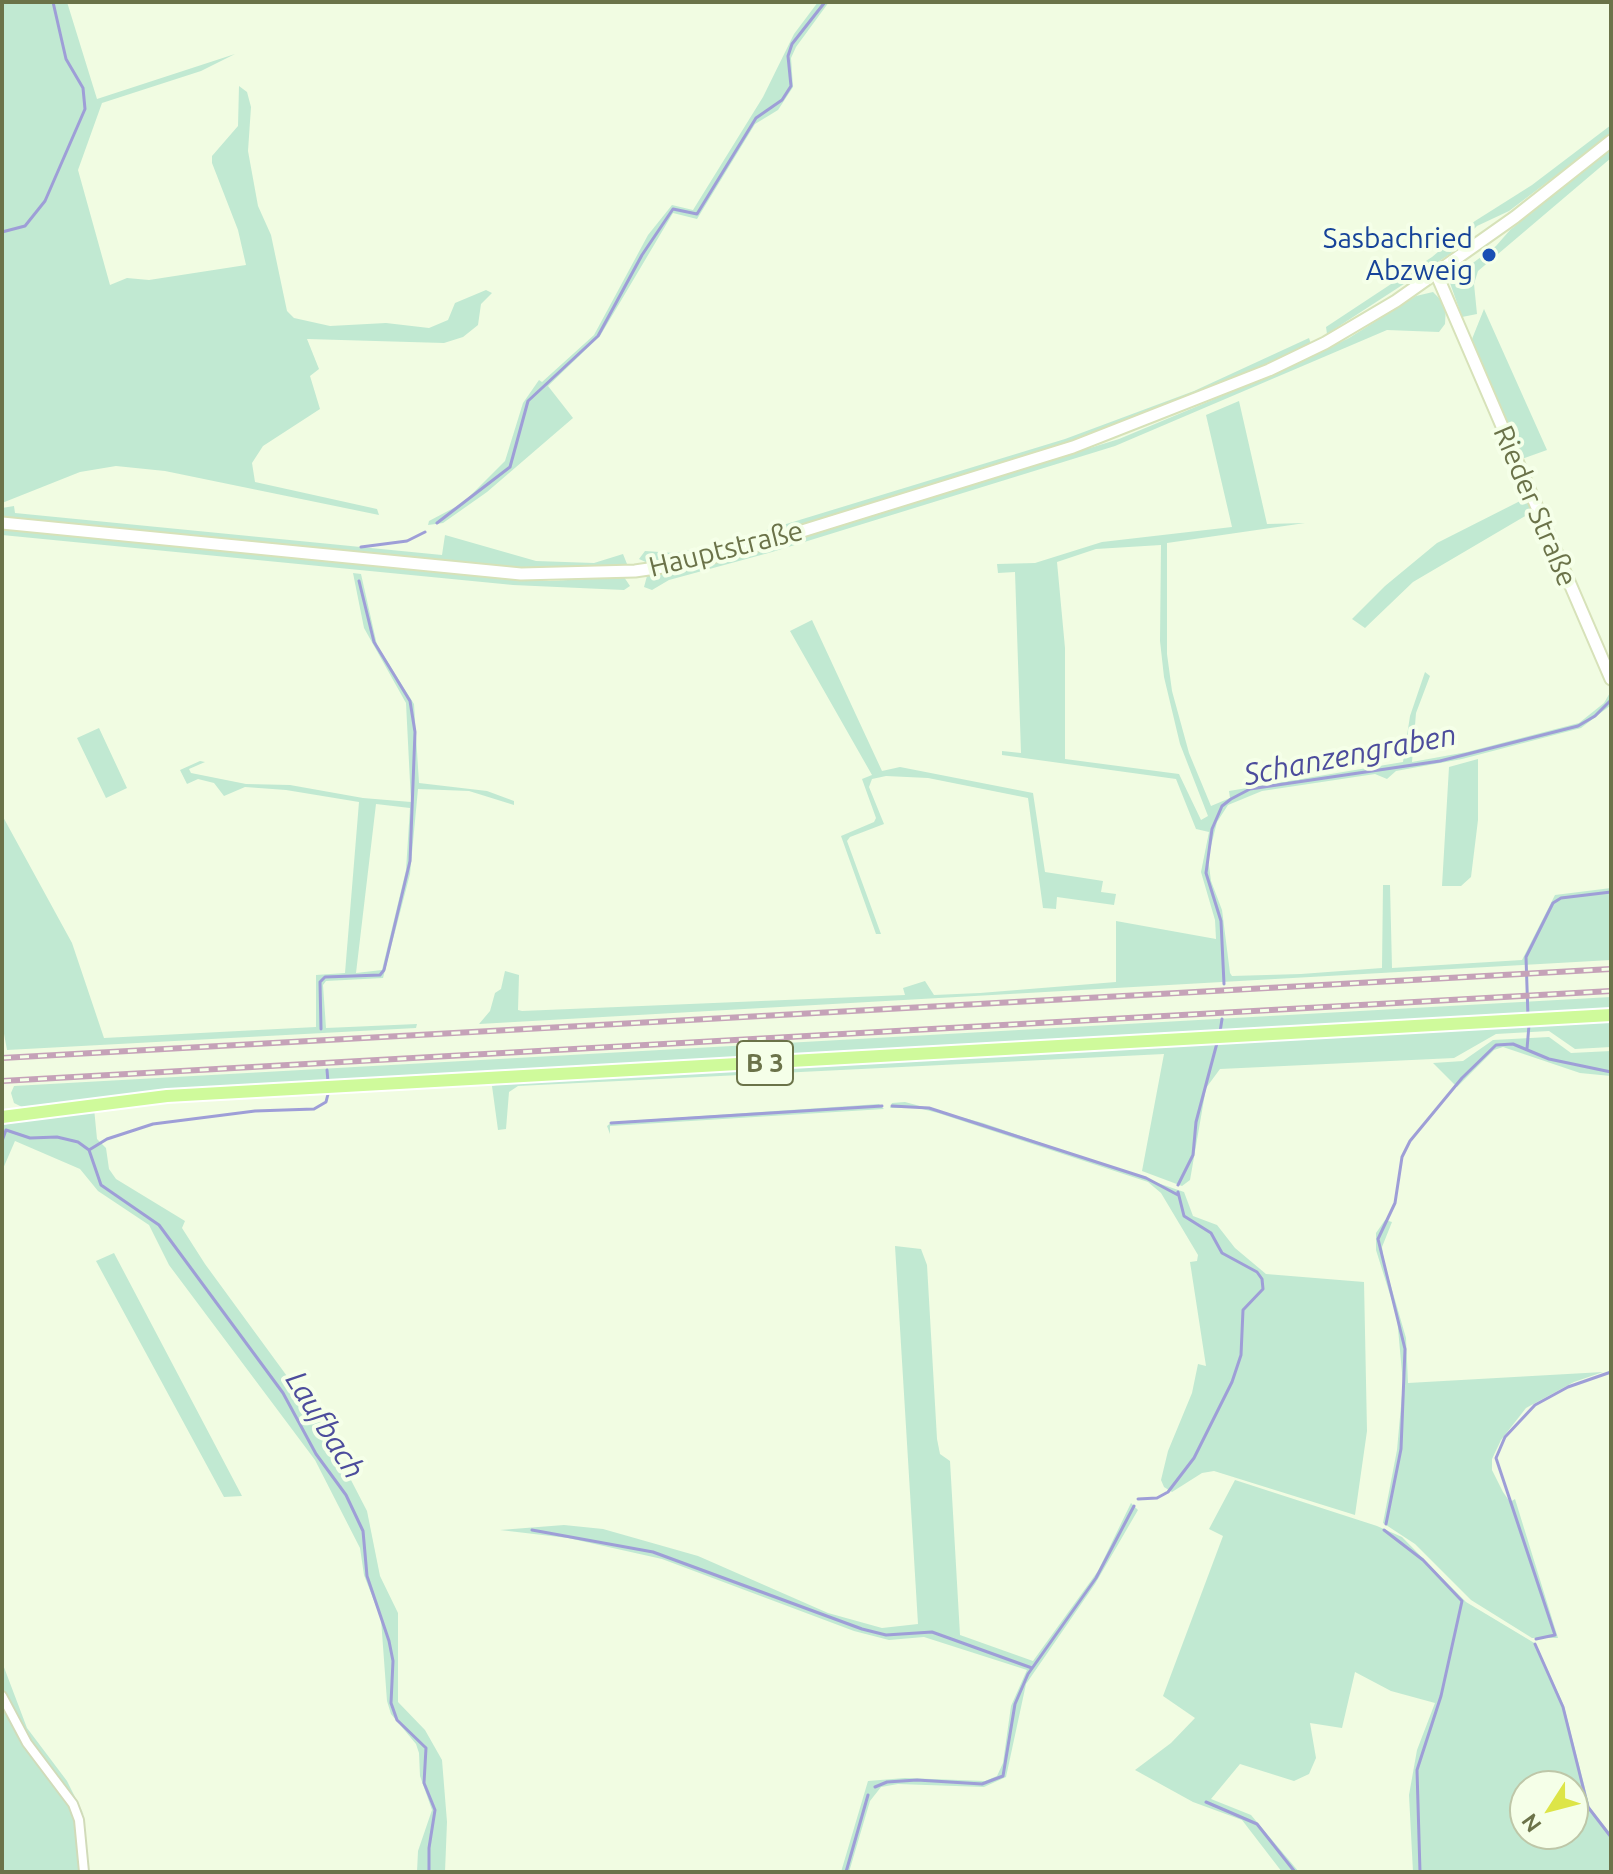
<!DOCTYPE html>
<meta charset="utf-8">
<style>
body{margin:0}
#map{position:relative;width:1613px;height:1874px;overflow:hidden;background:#f1fce2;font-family:Ubuntu,sans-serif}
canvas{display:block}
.frame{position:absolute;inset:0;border:4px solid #6b7349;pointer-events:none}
.north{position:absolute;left:1509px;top:1770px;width:80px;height:80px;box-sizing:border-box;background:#f5ffe8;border:2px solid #bec7a8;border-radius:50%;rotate:234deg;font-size:22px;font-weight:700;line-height:32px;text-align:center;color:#6b7349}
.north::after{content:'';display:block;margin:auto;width:28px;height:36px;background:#dde548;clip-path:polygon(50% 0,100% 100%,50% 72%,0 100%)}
</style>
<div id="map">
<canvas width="1613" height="1874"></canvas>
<div class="frame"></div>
<div class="north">N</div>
</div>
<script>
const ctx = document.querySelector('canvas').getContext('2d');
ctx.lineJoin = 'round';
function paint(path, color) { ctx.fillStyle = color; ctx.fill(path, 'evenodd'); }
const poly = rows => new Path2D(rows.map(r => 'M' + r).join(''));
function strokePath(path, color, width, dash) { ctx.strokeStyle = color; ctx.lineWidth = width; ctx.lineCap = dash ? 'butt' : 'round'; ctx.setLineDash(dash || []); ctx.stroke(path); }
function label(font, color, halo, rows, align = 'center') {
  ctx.font = font + ' Ubuntu,sans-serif'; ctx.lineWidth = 8; ctx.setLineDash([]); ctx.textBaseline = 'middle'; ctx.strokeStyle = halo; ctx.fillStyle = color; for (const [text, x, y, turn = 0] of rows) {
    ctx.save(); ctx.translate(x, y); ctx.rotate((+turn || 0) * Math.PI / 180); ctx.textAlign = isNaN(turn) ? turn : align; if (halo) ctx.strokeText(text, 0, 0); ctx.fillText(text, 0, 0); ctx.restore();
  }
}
const green = poly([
 [2,2,67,2,97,99,235,54,201,71,102,103,78,170,110,285,127,278,149,280,246,265,238,230,212,163,212,156,238,126,239,86,247,92,251,107,248,151,258,206,271,235,287,311,294,318,330,326,386,323,429,328,448,320,455,303,486,290,492,293,481,304,478,325,463,337,444,343,307,339,319,369,310,376,320,409,263,446,252,463,255,482,377,509,379,515,165,471,116,466,80,472,2,503],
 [818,2,829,2,796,47,791,58,793,87,778,110,755,124,697,219,673,213,600,336,548,386,573,418,487,492,443,523,428,525,429,521,463,503,505,461,523,403,539,380,542,382,594,335,648,235,672,205,693,210,763,97,794,34],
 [1611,125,1611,134,1509,211,1477,226,1450,254,1327,334,1326,327,1432,257,1475,221,1532,185],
 [1611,149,1611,158,1478,271,1474,284,1477,314,1462,317,1450,283,1455,276,1496,246,1510,230],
 [1433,292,1446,305,1445,324,1439,332,1387,330,1115,446,772,552,669,580,652,590,644,587,647,576,776,545,1119,439,1272,375,1349,338,1416,296],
 [1484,309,1547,450,1519,460,1470,344],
 [1309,338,1311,344,1295,353,1112,428,737,545,648,563,639,559,645,551,674,553,724,543,1065,439,1194,391],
 [1239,401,1267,524,1305,523,1167,543,1167,654,1172,691,1189,753,1211,806,1230,798,1229,791,1403,762,1410,716,1425,672,1430,676,1416,713,1412,762,1467,752,1579,723,1604,703,1611,691,1611,705,1581,728,1462,759,1396,771,1387,779,1375,774,1262,791,1228,805,1217,822,1208,858,1211,881,1222,910,1230,973,1232,976,1301,974,1382,968,1383,885,1390,885,1392,968,1522,960,1555,895,1611,888,1611,960,479,1024,490,1011,495,993,501,989,505,971,519,975,518,1010,522,1011,905,995,903,988,925,981,934,995,980,993,1116,982,1116,921,1216,939,1215,920,1201,872,1209,832,1196,829,1176,779,1002,755,1002,751,1021,753,1015,572,998,573,997,564,1035,563,1102,542,1232,527,1206,415],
 [1161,545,1160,641,1164,677,1180,744,1208,816,1201,820,1179,774,1065,759,1065,648,1057,562,1096,549],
 [1526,498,1532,512,1413,582,1365,628,1352,619,1385,586,1437,543],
 [14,506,15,513,442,555,445,535,536,561,594,563,623,554,627,564,560,570,523,568,2,517,2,508],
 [2,529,497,578,549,581,624,577,630,586,624,590,513,585,2,535],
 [353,573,361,574,377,645,414,704,419,783,487,791,514,801,514,805,469,791,418,789,410,874,383,978,326,981,323,985,326,1028,417,1024,416,1028,7,1050,2,1023,2,815,72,943,104,1038,316,1027,316,975,345,973,359,802,286,790,245,787,224,796,214,783,198,779,187,784,180,770,200,761,205,762,189,769,191,773,246,784,290,785,363,798,411,802,406,703,364,628],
 [376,804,410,808,406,870,382,970,356,973],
 [812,620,882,771,900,767,1033,793,1045,872,1103,881,1101,892,1116,894,1114,905,1057,897,1056,909,1043,908,1028,798,928,778,886,776,872,779,869,787,884,824,850,837,847,841,881,934,876,934,841,836,874,822,876,818,862,779,872,775,790,631],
 [99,728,127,788,106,798,77,738],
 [1478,759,1478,820,1471,877,1461,886,1442,886,1449,767],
 [1611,997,1611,1010,229,1087,143,1092,22,1107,14,1103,11,1093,14,1086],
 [1611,1022,1611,1047,1575,1049,1549,1031,1496,1034,1454,1058,1220,1069,1206,1088,1190,1180,1182,1186,1142,1171,1164,1054,518,1086,509,1092,506,1129,498,1130,492,1086,508,1082],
 [1549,1037,1571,1053,1611,1051,1611,1076,1580,1073,1503,1047,1494,1050,1457,1087,1433,1063,1463,1061,1493,1040],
 [905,1102,983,1123,1184,1192,1193,1216,1217,1225,1235,1248,1266,1274,1364,1282,1367,1431,1355,1515,1214,1471,1202,1473,1172,1492,1164,1487,1161,1480,1168,1451,1192,1393,1198,1364,1206,1366,1190,1262,1197,1261,1198,1255,1161,1193,1148,1182,938,1113,918,1108,890,1108,892,1103],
 [879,1104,884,1109,610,1126,610,1134,607,1126,612,1122],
 [94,1108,97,1139,106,1148,109,1169,116,1179,185,1221,182,1228,205,1264,322,1424,367,1511,380,1576,398,1613,398,1702,425,1730,442,1760,447,1822,445,1872,417,1872,418,1851,432,1810,420,1776,419,1753,416,1744,391,1714,387,1701,381,1619,364,1575,360,1548,315,1460,169,1265,149,1225,98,1191,80,1169,15,1141,2,1171,2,1125],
 [1385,1220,1392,1222,1382,1247,1384,1262,1406,1338,1408,1383,1603,1372,1574,1382,1526,1408,1501,1440,1492,1459,1492,1470,1503,1492,1510,1502,1515,1499,1558,1638,1532,1638,1471,1600,1415,1544,1383,1523,1397,1450,1403,1384,1397,1317,1376,1250,1376,1233],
 [895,1246,921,1249,927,1265,937,1439,940,1454,950,1461,960,1635,1033,1661,1098,1571,1131,1503,1138,1510,1095,1584,1026,1684,1006,1777,984,1787,898,1784,881,1787,870,1801,849,1872,841,1872,868,1781,905,1778,985,1781,997,1776,1003,1763,1011,1706,1027,1670,924,1637,889,1640,854,1631,662,1559,568,1538,500,1530,564,1525,603,1529,698,1556,828,1613,882,1628,918,1624],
 [114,1253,242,1496,224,1497,96,1261],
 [1235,1480,1377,1526,1402,1537,1466,1602,1536,1644,1564,1706,1590,1808,1611,1834,1611,1872,1413,1872,1409,1795,1417,1750,1435,1703,1391,1691,1355,1672,1342,1728,1310,1723,1316,1758,1309,1774,1294,1781,1240,1764,1211,1799,1251,1815,1299,1872,1282,1872,1242,1820,1193,1802,1135,1770,1171,1743,1195,1718,1163,1696,1223,1536,1209,1529],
 [1525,1786,1573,1786,1573,1834,1525,1834],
 [2,1662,27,1728,67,1781,84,1815,63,1782,27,1738,13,1713,2,1690],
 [2,1703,19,1736,72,1809,77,1826,81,1872,2,1872]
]);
const stream = poly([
 [2,232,25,226,45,201,85,109,83,88,66,59,53,2],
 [437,523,510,467,528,401,598,336,642,255,673,209,697,214,756,118,782,100,791,86,788,56,792,44,825,2],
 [361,547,407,541,425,532],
 [1224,984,1221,921,1206,873,1212,829,1222,806,1231,799,1250,789,1440,761,1578,726,1595,716,1611,700],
 [1528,1017,1526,957,1553,903,1561,898,1611,892],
 [321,1029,320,982,325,977,380,975,384,970,410,861,415,732,410,701,374,642,359,581],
 [1220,1032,1222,1019],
 [1527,1049,1529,1025],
 [327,1070,328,1082],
 [892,1106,929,1108,1146,1178,1178,1195],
 [611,1123,882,1106],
 [6,1130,30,1138,57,1137,78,1142,89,1150,101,1185,159,1225,283,1393,316,1454,346,1495,363,1531,367,1576,389,1641,393,1661,391,1703,397,1720,426,1748,424,1783,435,1810,429,1848,429,1872],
 [2,1141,6,1130],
 [89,1150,107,1139,153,1124,255,1111,314,1109,326,1102,329,1090],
 [1178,1185,1193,1155,1196,1122,1217,1043],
 [1138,1499,1157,1498,1168,1492,1194,1458,1232,1382,1241,1355,1243,1310,1263,1289,1262,1279,1257,1272,1222,1253,1211,1233,1184,1216,1178,1192],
 [1386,1524,1401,1449,1405,1349,1378,1239,1395,1203,1402,1157,1410,1141,1462,1078,1496,1045,1513,1044,1549,1059,1611,1072],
 [532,1530,653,1552,862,1629,886,1635,932,1632,1032,1668],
 [1384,1530,1423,1560,1462,1601,1441,1696,1417,1770,1420,1872],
 [1536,1639,1555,1635,1496,1458,1505,1437,1535,1405,1568,1387,1611,1372],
 [1535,1644,1563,1707,1588,1807,1611,1837],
 [875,1787,887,1782,917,1780,982,1784,1003,1776,1015,1704,1028,1674,1096,1578,1134,1506],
 [1206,1802,1257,1824,1295,1872],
 [846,1872,868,1795]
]);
const street = poly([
 [2,1696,27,1743,73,1804,79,1820,84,1872]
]);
const secondary = poly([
 [1436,273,1611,679],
 [2,523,521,574,635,571,683,564,741,550,1073,447,1269,370,1325,343,1396,301,1515,217,1611,141]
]);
const primary = poly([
 [2,1117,167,1096,1611,1015]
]);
const rail = poly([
 [2,1058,1611,969],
 [2,1081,1611,991]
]);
const markers = [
 [1489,255,8,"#1a4fb4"]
];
const shields = [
 [765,1063,56]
];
const shieldNames = [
 ["B 3",765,1063]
];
const transitNames = [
 ["Sasbachried",1473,239],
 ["Abzweig",1473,271]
];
const streetNames = [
 ["Rieder Straße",1535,506,67],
 ["Hauptstraße",726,549,-14]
];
const waterNames = [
 ["Schanzengraben",1350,755,-11],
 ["Laufbach",325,1425,58]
];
paint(green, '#c1e9d2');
strokePath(stream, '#9e9ed7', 3);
strokePath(street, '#d1dbb9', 12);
strokePath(secondary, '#d7e2b9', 15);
strokePath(primary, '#fff', 16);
strokePath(street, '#fff', 8);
strokePath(secondary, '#fff', 11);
strokePath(primary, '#cffa9b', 12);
strokePath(rail, '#c5a2b8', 6);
strokePath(rail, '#f5ffe8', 3, [9]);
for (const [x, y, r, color] of markers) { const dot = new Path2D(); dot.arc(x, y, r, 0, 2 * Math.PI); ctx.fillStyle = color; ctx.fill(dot); strokePath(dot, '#f5ffe8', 3); }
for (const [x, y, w] of shields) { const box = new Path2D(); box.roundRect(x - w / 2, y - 22, w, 44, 6); ctx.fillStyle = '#f5ffe8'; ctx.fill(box); strokePath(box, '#6b7349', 2); }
label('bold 26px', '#6b7349', null, shieldNames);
label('28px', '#164399', '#f5ffe8', transitNames, 'right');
label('28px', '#6b7349', '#f5ffe8', streetNames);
label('italic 30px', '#4c4c9c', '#f5ffe8', waterNames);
</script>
